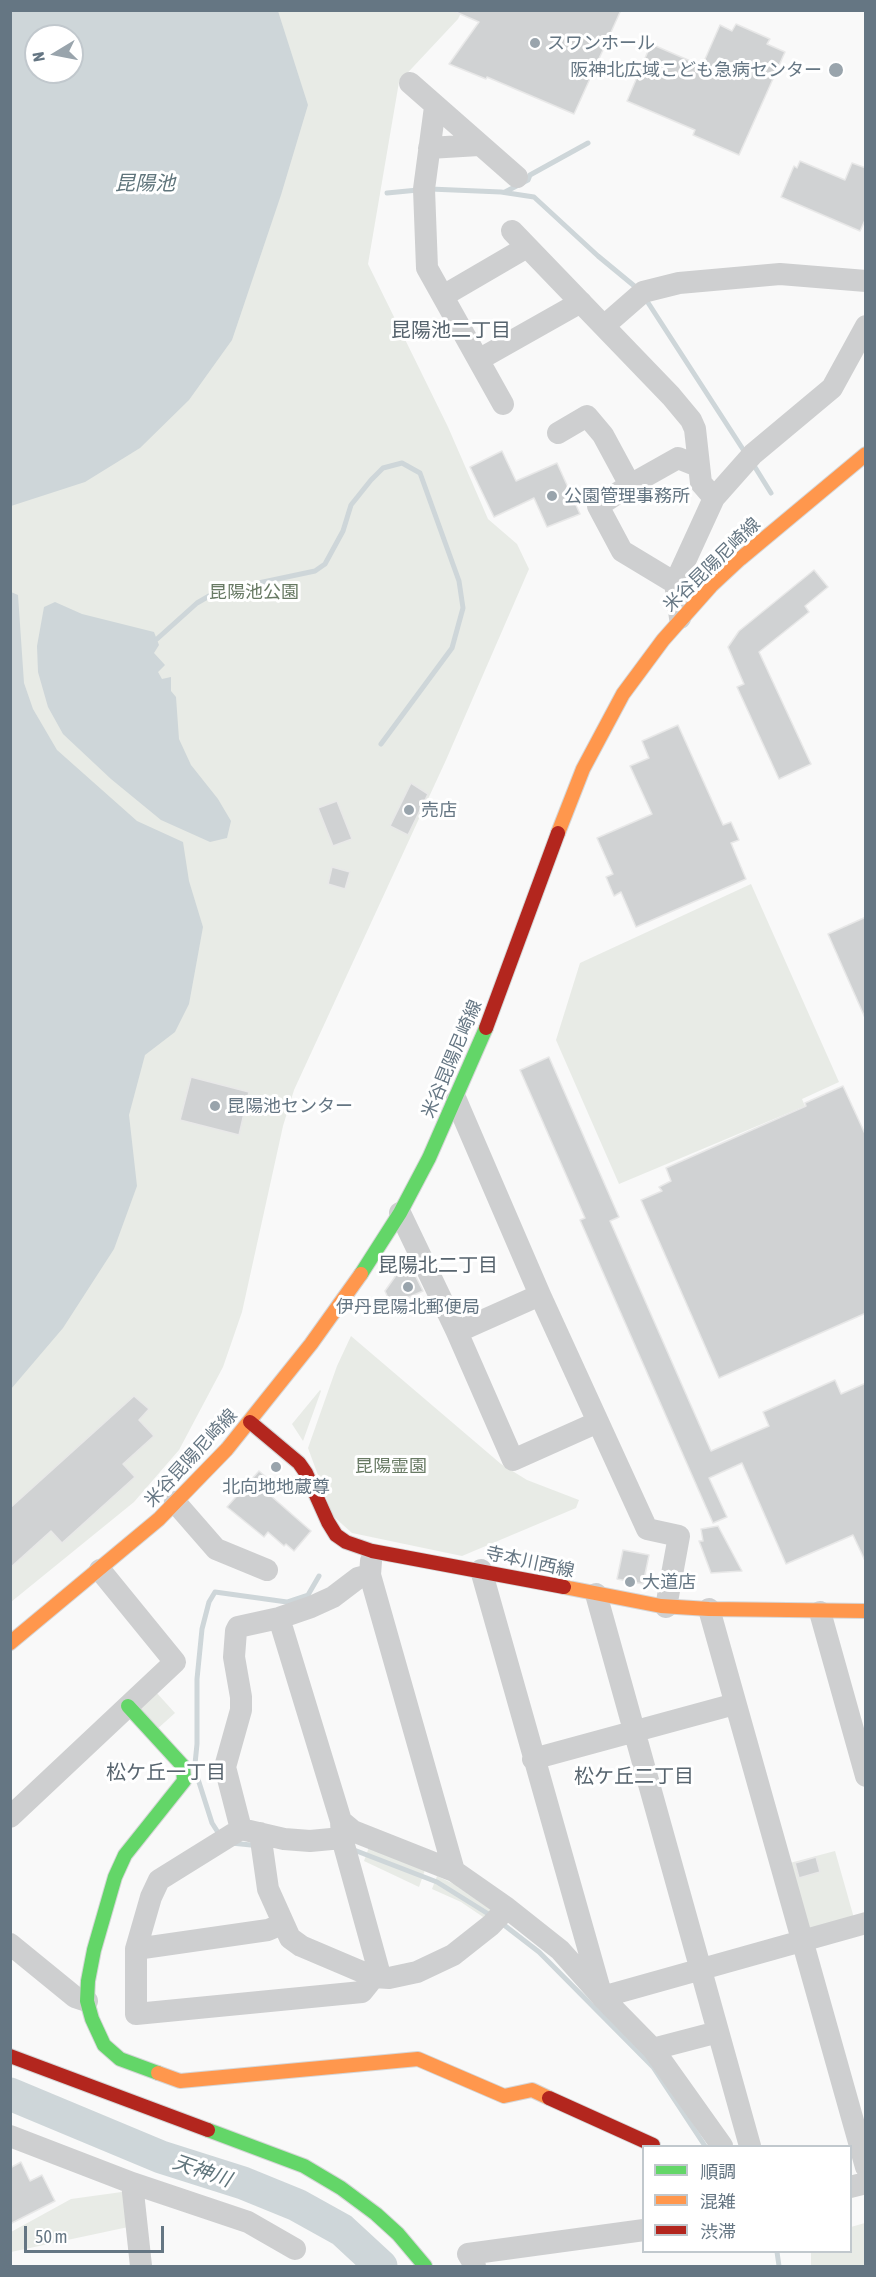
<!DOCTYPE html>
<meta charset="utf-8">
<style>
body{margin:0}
#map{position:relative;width:876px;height:2277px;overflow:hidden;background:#f9f9f9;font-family:"Asap Condensed","Noto Sans JP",sans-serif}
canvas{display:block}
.frame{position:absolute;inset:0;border:12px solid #657683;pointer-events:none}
.legend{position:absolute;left:642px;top:2145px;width:210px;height:108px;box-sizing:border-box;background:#fff;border:2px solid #c1c8cd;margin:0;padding:8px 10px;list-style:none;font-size:18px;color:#657683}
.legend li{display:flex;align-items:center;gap:12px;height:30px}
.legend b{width:30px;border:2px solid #c1c8cd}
.north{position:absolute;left:24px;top:24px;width:60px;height:60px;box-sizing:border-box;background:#fff;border:2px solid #c1c8cd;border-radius:50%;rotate:260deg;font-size:16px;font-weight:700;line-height:24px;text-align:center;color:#657683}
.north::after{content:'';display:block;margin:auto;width:21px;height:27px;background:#99a4ac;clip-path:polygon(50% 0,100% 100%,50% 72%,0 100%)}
.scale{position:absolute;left:24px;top:2226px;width:140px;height:27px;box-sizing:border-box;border:3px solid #657683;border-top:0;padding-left:8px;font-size:18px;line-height:21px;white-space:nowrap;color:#657683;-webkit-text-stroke:4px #fff;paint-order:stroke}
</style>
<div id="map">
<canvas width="876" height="2277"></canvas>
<div class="frame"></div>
<ul class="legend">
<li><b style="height:8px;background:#63d668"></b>順調</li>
<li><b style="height:8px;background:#ff974d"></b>混雑</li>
<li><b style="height:8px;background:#b3261e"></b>渋滞</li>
</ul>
<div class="north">N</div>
<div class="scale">50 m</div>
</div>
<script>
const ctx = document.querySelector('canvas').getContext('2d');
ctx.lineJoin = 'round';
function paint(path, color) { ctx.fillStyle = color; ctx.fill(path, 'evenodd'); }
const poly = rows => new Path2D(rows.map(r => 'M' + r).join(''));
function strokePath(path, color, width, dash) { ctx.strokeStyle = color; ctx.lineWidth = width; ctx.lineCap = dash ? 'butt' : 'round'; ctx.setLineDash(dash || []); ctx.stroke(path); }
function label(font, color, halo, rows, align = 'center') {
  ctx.font = font + ' "Asap Condensed","Noto Sans JP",sans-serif'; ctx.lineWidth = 6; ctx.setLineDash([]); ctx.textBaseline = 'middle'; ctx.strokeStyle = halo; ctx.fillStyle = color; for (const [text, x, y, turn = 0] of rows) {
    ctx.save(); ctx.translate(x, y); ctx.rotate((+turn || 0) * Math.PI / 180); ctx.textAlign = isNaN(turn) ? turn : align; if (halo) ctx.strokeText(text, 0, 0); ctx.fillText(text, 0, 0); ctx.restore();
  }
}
const green = poly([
 [10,11,462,11,458,19,399,82,368,264,448,427,488,519,517,544,529,569,446,760,294,1090,283,1126,242,1312,223,1367,179,1450,134,1502,11,1602],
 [36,36,72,36,72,72,36,72],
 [751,884,839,1082,802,1099,805,1106,619,1184,556,1040,580,963],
 [351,1336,501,1464,527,1480,579,1500,576,1508,462,1556,352,1533,333,1516,308,1448,337,1366],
 [320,1390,321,1391,303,1441,292,1424],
 [155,1691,175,1713,155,1731,138,1712],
 [369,1847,425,1870,419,1887,364,1861],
 [835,1851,854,1918,805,1932,786,1864],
 [437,1876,454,1884,493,1911,486,1919,461,1902,432,1889],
 [129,2191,133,2226,11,2252,11,2232,71,2199],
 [865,2223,865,2266,811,2266,811,2252,850,2252,851,2227]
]);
const water = poly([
 [11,10,278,11,308,105,281,195,232,340,189,400,140,448,85,482,11,506],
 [36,36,72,36,72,72,36,72],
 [11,592,18,595,24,683,33,709,57,750,137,821,183,842,189,881,203,927,189,1004,175,1032,145,1055,129,1115,137,1186,114,1249,63,1328,11,1389],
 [55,602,82,614,154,632,159,645,154,653,165,665,158,672,162,679,171,677,171,691,176,697,179,739,191,765,218,799,231,821,227,838,210,842,161,820,111,779,63,734,48,707,38,672,37,646,44,607]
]);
const stream = poly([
 [430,189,501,192,534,197,598,256,638,289],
 [505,192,528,180,530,175,588,143],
 [387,193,418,190],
 [645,298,746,454],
 [753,464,771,493],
 [157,639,197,603,216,592,315,571,325,564,343,531,351,505,371,480,383,468,402,463,420,473,459,581,463,608,452,648,381,744],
 [195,1764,197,1744,197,1679,202,1629,209,1602,215,1592,287,1602,308,1595,319,1576],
 [197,1776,212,1823,219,1834],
 [231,1843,251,1845],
 [354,1850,437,1882,490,1915],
 [504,1925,539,1952,653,2067,705,2146],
 [777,2252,779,2266]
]);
const river = poly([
 [10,2094,161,2157,243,2183,297,2205,342,2230,381,2266]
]);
const building = poly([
 [451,10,621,10,574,114,487,77,486,79,449,64,479,22,451,10],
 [736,24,770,39,767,44,785,52,739,155,693,135,695,130,627,101,651,44,702,66,720,25,732,31,736,24],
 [800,161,845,180,852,163,866,168,866,218,860,231,781,197,794,166,797,168,800,161],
 [502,451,516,481,557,463,580,514,547,527,534,498,494,517,470,467,502,451],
 [814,570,828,587,805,606,809,612,759,652,811,764,779,779,737,687,744,684,728,647,739,631,814,570],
 [678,725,723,825,731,822,739,840,731,843,746,879,636,927,621,892,614,896,606,877,613,874,597,838,652,814,630,766,649,758,642,741,678,725],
 [411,783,428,794,408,835,390,826,411,783],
 [337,801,352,839,333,846,318,808,337,801],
 [332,867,350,872,345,889,328,884,332,867],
 [866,917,866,1020,828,934,866,917],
 [549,1057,619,1217,610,1221,711,1451,769,1426,763,1412,835,1380,841,1394,866,1383,866,1563,853,1535,786,1564,742,1463,709,1478,727,1517,713,1523,580,1220,585,1218,520,1070,549,1057],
 [191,1077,249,1092,239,1135,180,1120,191,1077],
 [843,1086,866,1136,866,1313,719,1378,641,1200,662,1191,659,1187,671,1181,666,1168,806,1106,805,1103,843,1086],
 [409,1263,423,1291,391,1305,385,1291,404,1264,409,1263],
 [134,1396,149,1409,139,1420,154,1436,123,1464,135,1477,62,1543,51,1531,10,1568,10,1508,134,1396],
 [259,1471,279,1488,271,1496,311,1531,294,1551,286,1544,284,1546,268,1532,264,1537,227,1507,259,1471],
 [718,1526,742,1571,711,1573,699,1541,703,1541,701,1529,718,1526],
 [623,1550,649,1555,643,1584,617,1579,623,1550],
 [816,1857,820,1872,799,1878,795,1863,816,1857],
 [21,2162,30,2181,42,2175,55,2201,10,2224,10,2168,21,2162]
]);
const street = poly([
 [410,83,517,177],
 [435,107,424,189,427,268,503,404],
 [429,148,479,145],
 [512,231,671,396,691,420,695,429,701,483,714,498],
 [443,296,527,247],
 [604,326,643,292,679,283,780,274,866,281],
 [480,359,581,302],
 [558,433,587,416,603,435,630,485],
 [675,583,622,551,598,506,630,485,678,458,698,466],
 [680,618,675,583,714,498,753,454,832,388,866,326],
 [456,1100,540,1295,647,1529,679,1536,666,1607],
 [400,1213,457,1332,513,1460,598,1422],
 [457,1332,540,1295],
 [175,1502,216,1549,267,1570],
 [371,1561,370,1575,454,1871],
 [481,1570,602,1997,866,1923],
 [596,1594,750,2146],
 [709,1609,866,2167],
 [820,1612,866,1776],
 [279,1618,341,1821,342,1838,378,1968,374,1977,362,1992,136,2014,136,1949,151,1897,159,1880,241,1829,284,1839,310,1841,342,1838],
 [533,1759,735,1704],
 [10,1817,175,1662,100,1570],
 [341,1821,353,1831,454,1871,507,1908,560,1950,602,1997,653,2049,722,2146],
 [241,1829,225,1767,241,1710,241,1697,234,1657,236,1631,238,1627,279,1618,311,1607,333,1597,358,1578,370,1575],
 [260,1833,268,1889,290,1938,301,1946,374,1977,389,1978,417,1972,453,1955,491,1925,507,1908],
 [10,1944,75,1997,87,2001],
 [136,1949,268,1930,282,1924],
 [653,2049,718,2032],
 [10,2136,132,2183,248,2222,295,2249],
 [132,2183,141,2266],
 [850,2187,866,2183],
 [475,2266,468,2254,644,2230]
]);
const fast = poly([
 [361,1274,400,1213,429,1158,486,1028],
 [128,1706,183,1766,184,1781,125,1855,115,1877,94,1950,88,1981,87,2001,92,2019,104,2045,120,2059,158,2073],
 [208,2130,304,2166,341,2188,376,2214,398,2234,425,2266]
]);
const slow = poly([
 [558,833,583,769,623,694,663,640,711,586,740,559,866,454],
 [564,1587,661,1606,709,1609,866,1611],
 [10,1643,159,1519,227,1449,311,1344,361,1274],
 [158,2073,180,2081,418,2059,504,2096,532,2090,549,2098]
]);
const jam = poly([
 [486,1028,558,833],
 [250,1422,299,1463,306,1473,328,1522,336,1535,346,1542,372,1551,564,1587],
 [10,2056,208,2130],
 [549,2098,653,2145]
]);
const markers = [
 [535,43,6,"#99a4ac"],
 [836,70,8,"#99a4ac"],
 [552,496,6,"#99a4ac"],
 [409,810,6,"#99a4ac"],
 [215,1106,6,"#99a4ac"],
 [408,1287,6,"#99a4ac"],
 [276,1467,6,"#99a4ac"],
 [630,1582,6,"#99a4ac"]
];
const poiNames = [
 ["スワンホール",547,43],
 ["阪神北広域こども急病センター",822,70,"right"],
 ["公園管理事務所",564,496],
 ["売店",421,810],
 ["昆陽池センター",227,1106],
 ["伊丹昆陽北郵便局",408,1307,"center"],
 ["北向地地蔵尊",276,1487,"center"],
 ["大道店",642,1582]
];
const streetNames = [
 ["米谷昆陽尼崎線",712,565,-44],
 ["米谷昆陽尼崎線",452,1059,-67],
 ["米谷昆陽尼崎線",191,1458,-47],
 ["寺本川西線",530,1562,12]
];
const parkNames = [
 ["昆陽池公園",254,592],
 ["昆陽霊園",391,1466]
];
const waterNames = [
 ["昆陽池",145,184],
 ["天神川",202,2171,19]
];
const neighbourhoodNames = [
 ["昆陽池二丁目",451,331],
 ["昆陽北二丁目",438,1266],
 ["松ケ丘一丁目",166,1773],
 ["松ケ丘二丁目",634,1777]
];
paint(green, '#e8ebe6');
paint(water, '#ced6d9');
strokePath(stream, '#ced6d9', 5);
strokePath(river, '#ced6d9', 33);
paint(building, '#d0d2d3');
strokePath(building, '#e8e8e8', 1.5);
strokePath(fast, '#d5d6d7', 16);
strokePath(slow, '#d5d6d7', 16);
strokePath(jam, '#d5d6d7', 16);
strokePath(street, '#cecfd0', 22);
strokePath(fast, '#63d668', 14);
strokePath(slow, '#ff974d', 14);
strokePath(jam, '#b3261e', 14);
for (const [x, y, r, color] of markers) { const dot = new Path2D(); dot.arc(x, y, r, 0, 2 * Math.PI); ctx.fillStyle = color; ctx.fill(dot); strokePath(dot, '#fff', 2); }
label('18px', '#657683', '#fff', poiNames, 'left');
label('18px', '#657683', '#fff', streetNames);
label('18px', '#687a64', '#fff', parkNames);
label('italic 20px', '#60757c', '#fff', waterNames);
label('20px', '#57646e', '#fff', neighbourhoodNames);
</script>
